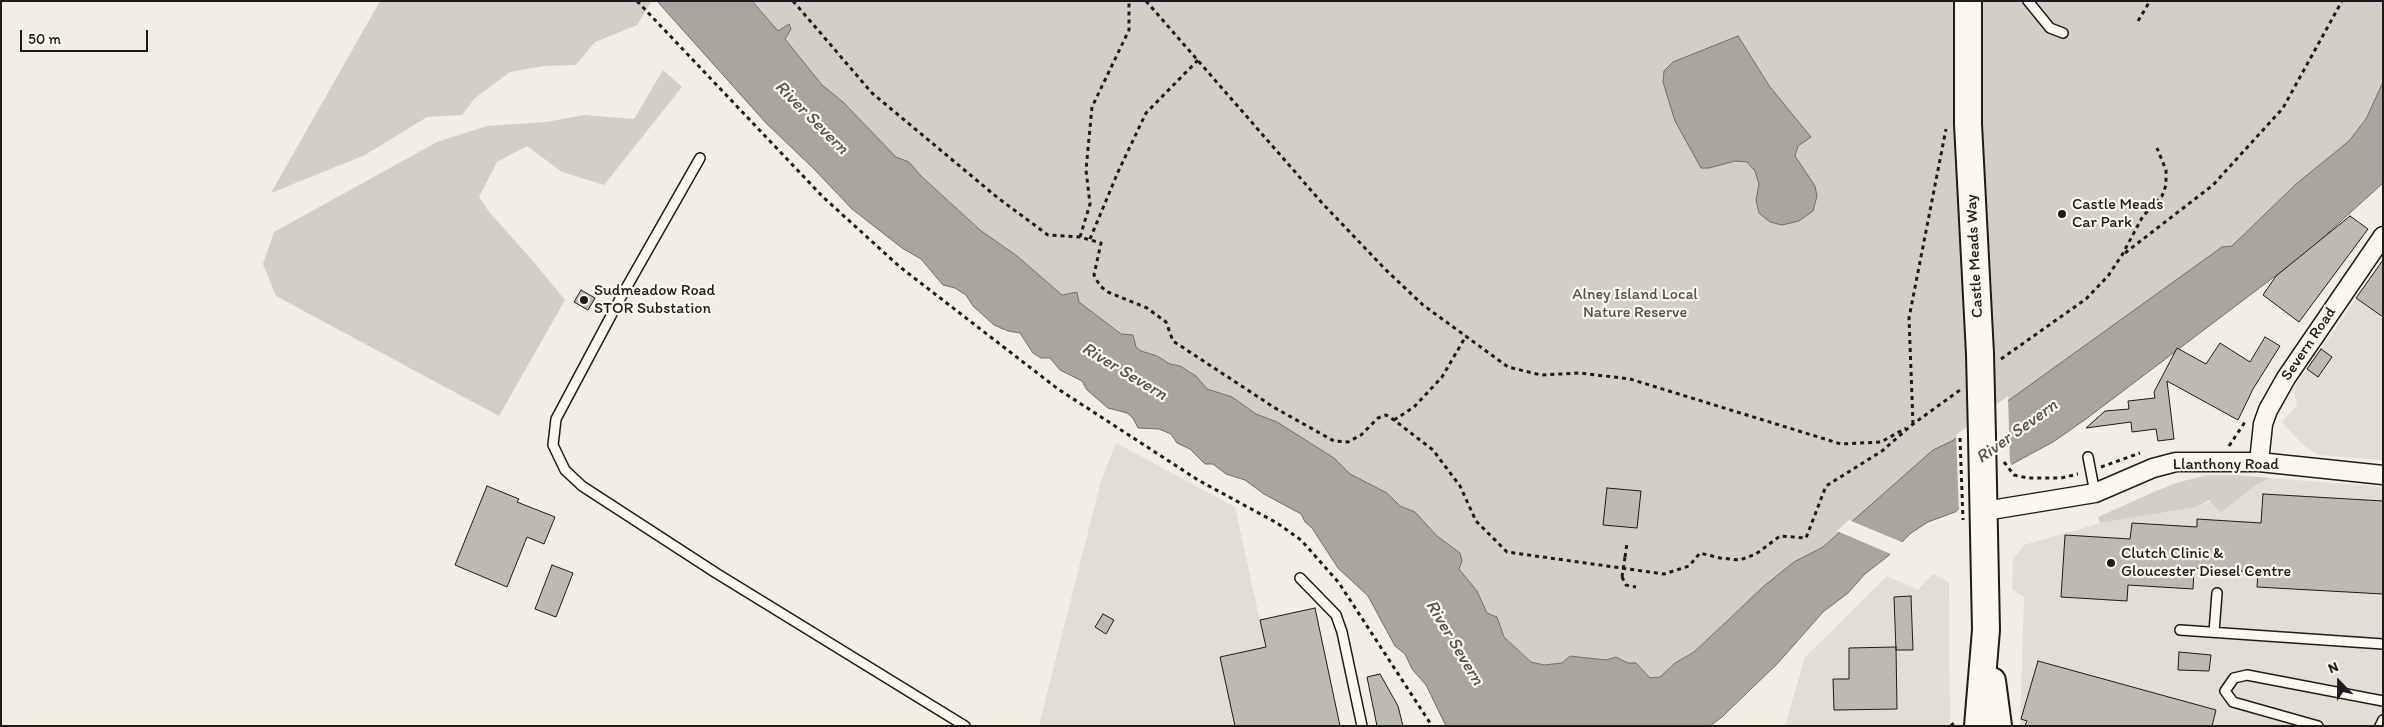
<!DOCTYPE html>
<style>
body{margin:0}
#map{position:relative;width:2384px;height:727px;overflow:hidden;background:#f2eee4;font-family:Itim,sans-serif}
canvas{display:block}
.frame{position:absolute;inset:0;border:2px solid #1c1c1c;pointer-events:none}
.north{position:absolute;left:2314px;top:657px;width:50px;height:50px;-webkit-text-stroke:4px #fbf7ec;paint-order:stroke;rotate:338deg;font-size:14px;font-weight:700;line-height:20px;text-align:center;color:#1c1c1c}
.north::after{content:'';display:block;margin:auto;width:18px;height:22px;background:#1c1c1c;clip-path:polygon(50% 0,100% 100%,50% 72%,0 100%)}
.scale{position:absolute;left:20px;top:30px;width:128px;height:22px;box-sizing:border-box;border:2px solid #1c1c1c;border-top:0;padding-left:6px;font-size:15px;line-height:18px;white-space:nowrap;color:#1c1c1c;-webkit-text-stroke:4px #fbf7ec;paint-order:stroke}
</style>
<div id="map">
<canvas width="2384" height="727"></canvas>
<div class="frame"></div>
<div class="north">N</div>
<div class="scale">50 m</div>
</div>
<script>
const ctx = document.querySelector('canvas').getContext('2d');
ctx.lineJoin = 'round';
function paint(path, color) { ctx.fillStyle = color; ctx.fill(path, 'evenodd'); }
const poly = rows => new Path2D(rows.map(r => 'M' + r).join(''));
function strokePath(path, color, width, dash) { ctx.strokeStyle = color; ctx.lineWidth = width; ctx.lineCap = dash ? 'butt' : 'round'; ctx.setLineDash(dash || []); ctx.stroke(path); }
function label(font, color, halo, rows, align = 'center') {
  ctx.font = font + ' Itim,sans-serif'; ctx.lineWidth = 4.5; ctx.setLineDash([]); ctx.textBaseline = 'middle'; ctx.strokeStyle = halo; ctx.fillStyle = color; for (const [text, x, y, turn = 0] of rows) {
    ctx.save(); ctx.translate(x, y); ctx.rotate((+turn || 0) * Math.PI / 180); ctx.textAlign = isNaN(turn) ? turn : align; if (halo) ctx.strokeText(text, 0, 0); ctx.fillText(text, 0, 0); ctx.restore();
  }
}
const built = poly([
 [2383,260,2383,460,2318,455,2302,444,2282,422,2297,405,2293,389],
 [1116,443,1235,507,1283,726,1039,725,1101,481],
 [2271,478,2383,487,2383,726,2020,726,2024,597,2012,589,2013,559,2024,545,2100,523,2197,507],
 [1933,574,1949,582,1950,726,1785,726,1805,657,1887,576,1918,590]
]);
const green = poly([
 [380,1,652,1,637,25,595,42,576,65,544,66,510,72,475,98,462,115,427,117,365,155,271,193],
 [752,1,2383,1,2383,82,2366,119,2349,141,2296,184,2232,246,1823,547,1794,562,1732,615,1694,652,1675,663,1660,677,1650,678,1645,673,1616,657,1606,660,1570,656,1562,663,1544,665,1531,662,1504,637,1497,618,1487,613,1477,591,1459,569,1460,553,1437,536,1415,512,1400,506,1387,493,1350,474,1334,458,1314,445,1272,421,1256,414,1232,397,1207,389,1196,376,1180,366,1170,364,1158,356,1141,351,1078,302,1077,292,1062,295,1017,256,980,230,921,176,909,163,896,157,843,102,822,85],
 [663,70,682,87,604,185,562,172,527,146,497,162,479,197,490,213,533,261,565,300,499,416,276,296,263,264,274,232,437,142,487,126,546,122,584,115,634,119],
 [2208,475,2236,475,2271,478,2259,483,2221,512,2209,500,2197,507,2100,523,2098,517,2156,491,2179,482]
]);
const water = poly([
 [657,1,752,1,778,31,789,24,791,29,785,39,822,85,843,102,896,157,909,162,921,176,980,230,1017,256,1062,295,1077,292,1079,302,1121,334,1133,335,1136,347,1141,351,1157,356,1170,364,1180,366,1196,376,1207,389,1232,397,1256,414,1277,422,1334,458,1350,474,1387,493,1400,506,1415,512,1437,536,1460,553,1462,561,1459,569,1477,591,1487,613,1497,617,1504,637,1531,662,1544,665,1562,663,1570,656,1606,660,1616,657,1628,663,1636,663,1650,678,1660,677,1675,663,1694,652,1764,586,1794,562,1823,547,1933,450,1952,441,2222,247,2232,246,2296,184,2349,141,2366,119,2383,82,2383,183,2307,252,2086,419,2053,442,2014,463,1955,512,1928,522,1911,533,1888,556,1865,574,1848,593,1823,612,1778,663,1722,717,1710,726,1446,726,1426,685,1412,669,1405,654,1395,646,1368,596,1338,568,1312,528,1305,522,1301,514,1264,494,1245,480,1226,474,1213,464,1205,464,1190,449,1177,443,1171,434,1159,429,1138,428,1133,418,1127,413,1108,408,1087,390,1082,381,1060,370,1050,358,1041,358,1033,353,1020,333,1008,331,994,325,973,306,966,295,955,288,943,285,921,259,902,248,852,209,814,169,766,123,657,1],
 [1738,36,1770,87,1811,137,1798,146,1795,156,1815,186,1817,196,1813,211,1799,221,1782,225,1770,222,1759,213,1756,200,1759,184,1755,171,1747,162,1735,161,1709,168,1701,168,1675,121,1663,82,1664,71,1673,62,1738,36]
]);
const pier = poly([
 [2008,396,2010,462,2013,467,1959,512,1956,435],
 [1849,520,1904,543,1893,555,1837,531]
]);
const building = poly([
 [2350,216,2368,229,2299,322,2263,295,2276,276,2350,216],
 [2383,260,2383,317,2356,298,2383,260],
 [581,290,595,298,588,310,574,302,581,290],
 [2265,337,2280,346,2253,389,2238,420,2167,381,2174,439,2158,441,2156,429,2132,432,2131,422,2086,428,2105,411,2129,409,2128,401,2155,398,2154,392,2177,348,2206,364,2220,343,2250,362,2265,337],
 [2321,349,2332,357,2318,377,2307,369,2321,349],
 [487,486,519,499,517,502,555,517,544,544,527,537,507,587,455,565,487,486],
 [1607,488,1641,491,1637,528,1603,525,1607,488],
 [2263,494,2383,501,2383,594,2257,587,2258,572,2194,568,2193,589,2128,585,2127,601,2061,597,2065,535,2130,539,2132,523,2197,527,2197,519,2261,523,2263,494],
 [552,565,573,573,556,617,535,609,552,565],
 [1911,596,1913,650,1896,650,1894,597,1911,596],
 [1315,608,1340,726,1235,726,1220,657,1266,647,1260,620,1315,608],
 [1103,614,1114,620,1106,634,1095,627,1103,614],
 [1896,647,1897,709,1834,710,1833,679,1849,679,1849,648,1896,647],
 [2179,652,2211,655,2209,671,2178,670,2179,652],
 [2038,661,2216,710,2212,726,2025,726,2027,721,2021,719,2038,661],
 [1380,674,1398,706,1403,726,1377,726,1367,677,1380,674]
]);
const path = poly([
 [637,1,823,197,900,267,1058,389,1198,480,1277,523,1301,540,1339,583,1432,726],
 [793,1,872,93,998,198,1048,235,1080,237,1101,243,1094,275,1100,286,1108,292,1147,308,1166,322,1173,341,1275,408,1334,441,1348,442,1361,435,1378,418,1386,415,1394,420,1433,450,1460,486,1476,521,1507,552,1664,574,1689,566,1700,553,1720,558,1740,560,1756,554,1780,536,1806,538,1826,486,1882,451,1913,424,1960,390],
 [1146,1,1323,204,1385,269,1423,305,1508,367,1541,375,1580,373,1630,379,1841,444,1881,442,1906,428],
 [2138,21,2150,1],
 [1080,237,1090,204,1086,170,1092,107,1129,30,1129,1],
 [1090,239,1118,172,1146,113,1198,60],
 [2125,253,2213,185,2283,108,2342,1],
 [2001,359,2086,299,2108,276,2122,255,2143,216,2162,196,2166,185,2166,170,2157,148],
 [1394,420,1414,407,1442,377,1466,336],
 [1913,424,1909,318,1946,129],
 [2229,446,2245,422],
 [2004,462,2014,475,2028,478,2061,478,2078,474],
 [2101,467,2140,453],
 [1625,557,1627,543],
 [1622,577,1626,585,1636,587],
 [1951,726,1956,720]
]);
const lane = poly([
 [2028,1,2050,28,2063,33],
 [700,158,621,297,556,419,553,445,565,470,582,486,716,573,965,726],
 [2088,457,2095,493],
 [1300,578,1336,615,1342,632,1362,726],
 [2180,630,2383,644],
 [2214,632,2217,593],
 [2318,726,2233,702,2225,691,2234,678,2247,675,2383,701],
 [2380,726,2383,720]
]);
const street = poly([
 [2259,462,2263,424,2268,410,2286,378,2383,236],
 [1985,511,2095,493,2153,468,2176,462,2259,462,2383,475]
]);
const primary = poly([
 [1968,1,1968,124,1980,354],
 [1992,681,1998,726],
 [1978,726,1986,630,1982,436]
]);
const pathBridge = poly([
 [1960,438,1963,520],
 [1622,577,1625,557]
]);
const primaryBridge = poly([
 [1980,354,1982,436]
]);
const markers = [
 [2062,214,5,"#1c1c1c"],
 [584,300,5,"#1c1c1c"],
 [2111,563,5,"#1c1c1c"]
];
const poiNames = [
 ["Castle Meads",2072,205],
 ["Car Park",2072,223],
 ["Sudmeadow Road",594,291],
 ["STOR Substation",594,309],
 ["Clutch Clinic &",2121,554],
 ["Gloucester Diesel Centre",2121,572]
];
const streetNames = [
 ["Castle Meads Way",1975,256,-93],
 ["Severn Road",2309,344,-56],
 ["Llanthony Road",2226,465]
];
const parkNames = [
 ["Alney Island Local",1635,295],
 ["Nature Reserve",1635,313]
];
const waterNames = [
 ["River Severn",811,118,45],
 ["River Severn",1124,372,31],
 ["River Severn",2017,432,-36],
 ["River Severn",1454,643,59]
];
paint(built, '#e2ded5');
paint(green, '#d2cfc6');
paint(water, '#a9a6a0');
strokePath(water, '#716f6b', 1);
paint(pier, '#f2eee4');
paint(building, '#bdbab1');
strokePath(building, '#1c1c1c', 1);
strokePath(lane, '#1c1c1c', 12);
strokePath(street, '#1c1c1c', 21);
strokePath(primary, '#1c1c1c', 30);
strokePath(path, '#1c1c1c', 3, [4, 4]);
strokePath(lane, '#fbf7ec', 9);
strokePath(street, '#fbf7ec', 18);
strokePath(primary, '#fbf7ec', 26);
strokePath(primaryBridge, '#1c1c1c', 30, []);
strokePath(pathBridge, '#1c1c1c', 3, [4, 4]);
strokePath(primaryBridge, '#fbf7ec', 26);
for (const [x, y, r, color] of markers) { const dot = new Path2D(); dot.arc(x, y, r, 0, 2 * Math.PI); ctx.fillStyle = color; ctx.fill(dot); strokePath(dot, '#fbf7ec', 2); }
label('16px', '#1c1c1c', '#fbf7ec', poiNames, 'left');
label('16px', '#1c1c1c', '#fbf7ec', streetNames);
label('16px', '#53524f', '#fbf7ec', parkNames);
label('italic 18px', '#545351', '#fbf7ec', waterNames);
</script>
